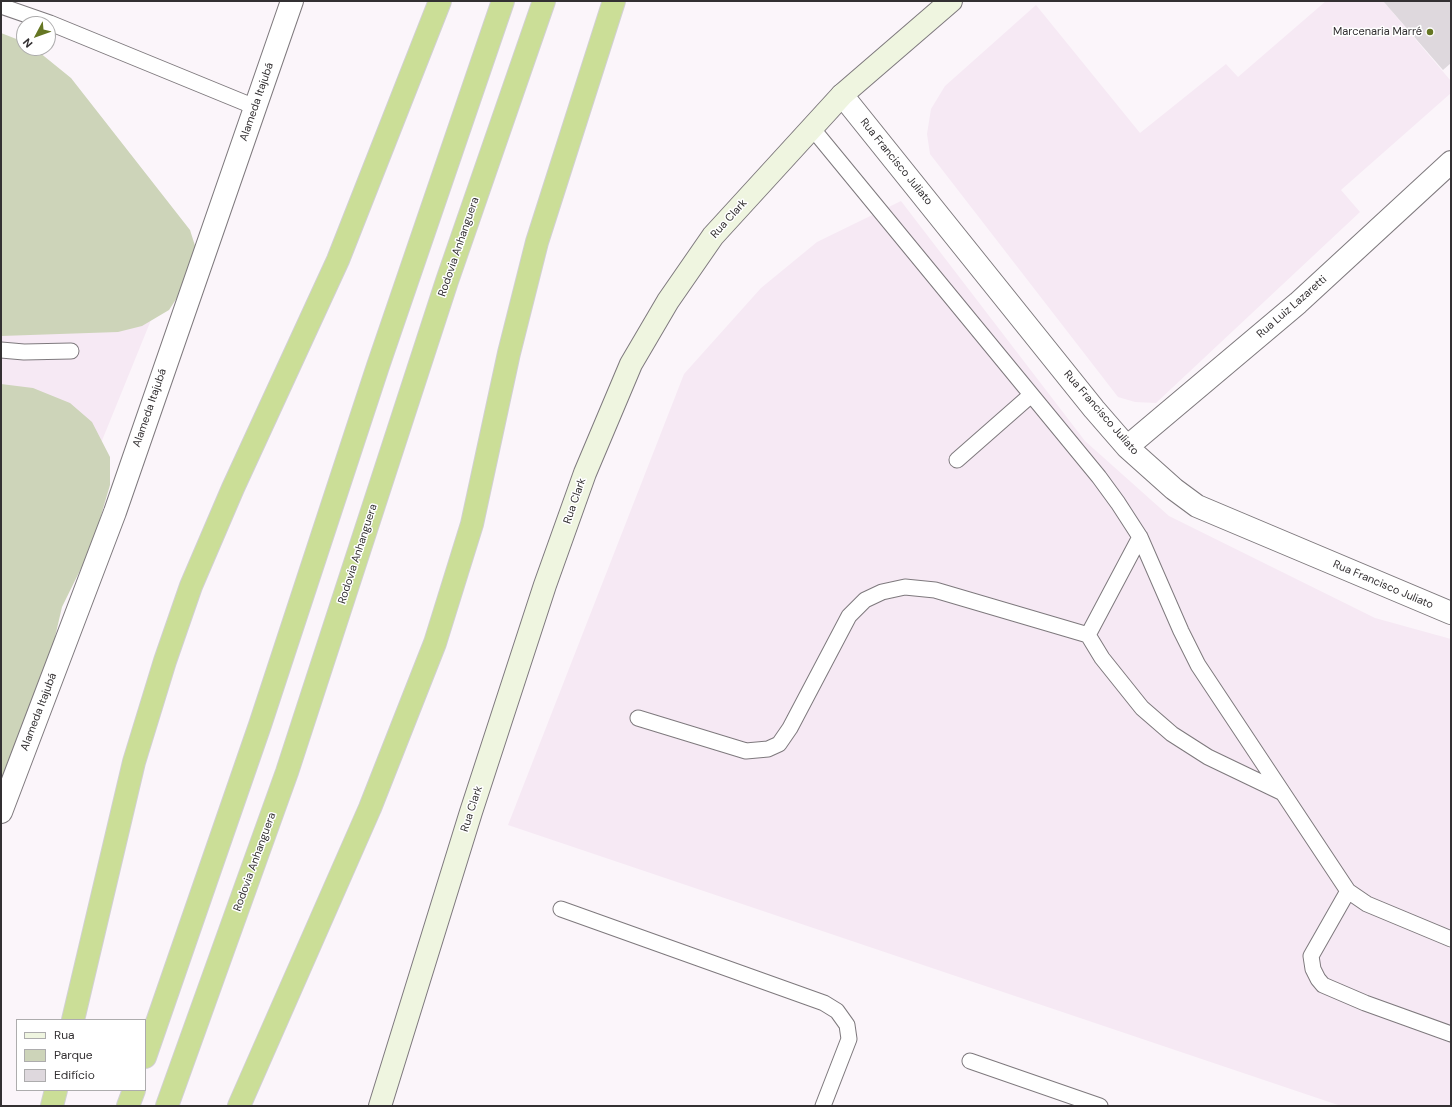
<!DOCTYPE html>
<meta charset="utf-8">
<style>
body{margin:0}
#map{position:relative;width:1452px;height:1107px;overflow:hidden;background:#fbf5fa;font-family:"DM Sans",sans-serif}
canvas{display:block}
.frame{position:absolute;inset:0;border:2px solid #333032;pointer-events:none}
.legend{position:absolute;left:16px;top:1019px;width:130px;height:72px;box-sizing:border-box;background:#fff;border:1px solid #adacad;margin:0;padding:5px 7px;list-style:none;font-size:12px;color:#333032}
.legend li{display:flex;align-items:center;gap:8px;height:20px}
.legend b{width:20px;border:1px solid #adacad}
.north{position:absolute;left:16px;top:16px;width:40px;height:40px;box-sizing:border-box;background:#fff;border:1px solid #adacad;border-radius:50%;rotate:229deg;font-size:11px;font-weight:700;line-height:16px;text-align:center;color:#333032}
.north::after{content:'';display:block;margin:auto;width:14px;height:18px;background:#657623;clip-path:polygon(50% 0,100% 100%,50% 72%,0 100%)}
</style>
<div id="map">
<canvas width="1452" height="1107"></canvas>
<div class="frame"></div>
<ul class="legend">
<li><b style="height:5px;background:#eff5e0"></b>Rua</li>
<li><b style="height:11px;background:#cdd4b9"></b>Parque</li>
<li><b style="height:11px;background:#ded8dd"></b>Edifício</li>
</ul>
<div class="north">N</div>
</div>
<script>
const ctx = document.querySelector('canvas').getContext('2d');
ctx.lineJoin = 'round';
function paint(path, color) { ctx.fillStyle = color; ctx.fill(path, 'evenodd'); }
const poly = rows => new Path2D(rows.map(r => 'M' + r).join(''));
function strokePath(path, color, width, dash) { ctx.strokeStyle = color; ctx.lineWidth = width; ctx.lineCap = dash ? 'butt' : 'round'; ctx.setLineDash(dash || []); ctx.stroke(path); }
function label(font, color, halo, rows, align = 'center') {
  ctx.font = font + ' "DM Sans",sans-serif'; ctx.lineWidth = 3; ctx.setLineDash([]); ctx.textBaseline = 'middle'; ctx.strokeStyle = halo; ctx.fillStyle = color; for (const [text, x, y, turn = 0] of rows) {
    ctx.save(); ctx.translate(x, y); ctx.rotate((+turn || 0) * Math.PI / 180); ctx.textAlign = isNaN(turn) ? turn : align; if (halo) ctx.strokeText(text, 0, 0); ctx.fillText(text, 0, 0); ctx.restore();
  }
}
const built = poly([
 [1326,1,1383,1,1451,81,1451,93,1341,190,1360,212,1156,403,1135,402,1118,397,930,154,927,134,931,109,945,86,1036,5,1140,133,1226,64,1238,77],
 [901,201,1085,441,1169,516,1375,618,1451,639,1451,1106,1341,1106,508,825,684,374,761,288,817,242],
 [1,282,162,293,1,689]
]);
const green = poly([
 [1,33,24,42,24,48,34,48,71,78,190,230,197,252,194,272,169,310,142,326,118,332,1,336],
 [1,384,33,388,70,403,92,422,110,457,110,485,92,546,62,607,42,693,1,781]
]);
const building = poly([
 [1383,1,1451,1,1451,63,1443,70]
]);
const lane = poly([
 [1,6,50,23,255,107],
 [812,128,1099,477,1118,503,1140,537,1181,631,1198,665,1348,891,1367,904,1451,939],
 [1,350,24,352,71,351],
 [957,460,1031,395],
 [1140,537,1088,635,1102,658,1142,708,1172,734,1208,757,1281,792],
 [638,718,746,751,768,749,779,744,790,728,849,616,865,600,882,592,905,587,935,590,1088,635],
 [1348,891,1311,956,1313,969,1318,979,1323,985,1365,1003,1451,1034],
 [561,909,824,1003,837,1011,847,1025,849,1039,823,1106],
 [970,1061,1100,1106]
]);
const street = poly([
 [842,95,1094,409,1127,447,1174,489,1197,506,1451,613],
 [1127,447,1298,303,1451,162],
 [1,812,115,512,292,1]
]);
const secondary = poly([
 [380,1106,471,812,545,585,585,473,631,364,668,301,713,236,842,95,951,1]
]);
const highway = poly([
 [73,1020,134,762,165,661,191,586,233,488,338,260,440,1],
 [145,1057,260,725,378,366,503,1],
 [52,1106,56,1090],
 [128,1106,134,1090],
 [167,1106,287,772,447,281,544,1],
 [239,1106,370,808,435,643,472,524,509,353,537,242,614,1]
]);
const markers = [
 [1430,32,4,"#657623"]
];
const poiNames = [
 ["Marcenaria Marré",1422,32]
];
const streetNames = [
 ["Alameda Itajubá",257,102,-71],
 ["Rua Francisco Juliato",896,162,51],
 ["Rua Clark",729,219,-48],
 ["Rodovia Anhanguera",459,247,-71],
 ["Rua Luiz Lazaretti",1292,307,-41],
 ["Alameda Itajubá",150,408,-71],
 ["Rua Francisco Juliato",1101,413,49],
 ["Rua Clark",575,501,-71],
 ["Rodovia Anhanguera",358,554,-72],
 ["Rua Francisco Juliato",1383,585,23],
 ["Alameda Itajubá",39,712,-69],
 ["Rua Clark",472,809,-72],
 ["Rodovia Anhanguera",255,862,-70]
];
paint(built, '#f6e9f4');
paint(green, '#cdd4b9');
paint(building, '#ded8dd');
strokePath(lane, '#7e797d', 17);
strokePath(street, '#7e797d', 24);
strokePath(secondary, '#7e797d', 24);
strokePath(highway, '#d2d1d2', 24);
strokePath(lane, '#fff', 15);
strokePath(street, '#fff', 22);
strokePath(secondary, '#eff5e0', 22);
strokePath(highway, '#cbde97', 22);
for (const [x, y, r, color] of markers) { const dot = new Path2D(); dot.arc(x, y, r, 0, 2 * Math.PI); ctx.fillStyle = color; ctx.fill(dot); strokePath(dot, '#fff', 1.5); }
label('11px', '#333032', '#fff', poiNames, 'right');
label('11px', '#333032', '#fff', streetNames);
</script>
